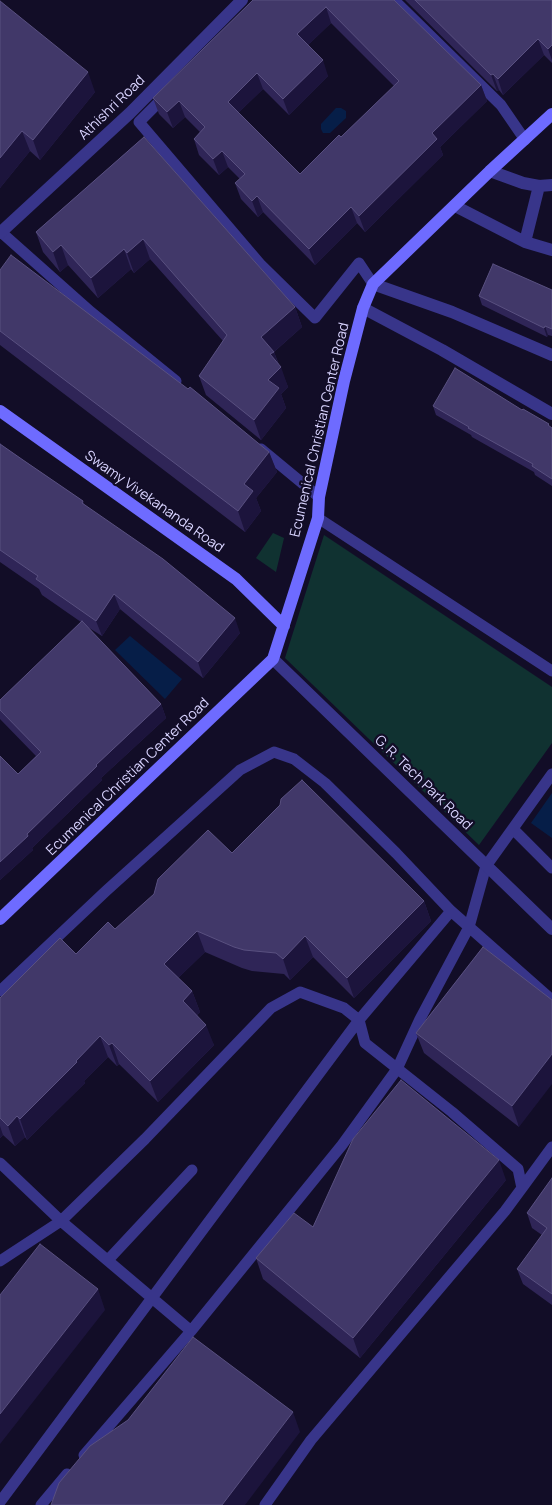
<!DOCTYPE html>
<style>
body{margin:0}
canvas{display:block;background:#120d27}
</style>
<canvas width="552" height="1505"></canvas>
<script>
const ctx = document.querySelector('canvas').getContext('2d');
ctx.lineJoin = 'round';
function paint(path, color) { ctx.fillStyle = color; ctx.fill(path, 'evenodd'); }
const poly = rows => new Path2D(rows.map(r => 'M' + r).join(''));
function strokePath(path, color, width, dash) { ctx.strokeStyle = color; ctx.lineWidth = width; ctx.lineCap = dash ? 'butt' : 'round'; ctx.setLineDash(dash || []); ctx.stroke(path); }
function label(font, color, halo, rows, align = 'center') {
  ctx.font = font + ' Manrope,sans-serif'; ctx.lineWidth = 4.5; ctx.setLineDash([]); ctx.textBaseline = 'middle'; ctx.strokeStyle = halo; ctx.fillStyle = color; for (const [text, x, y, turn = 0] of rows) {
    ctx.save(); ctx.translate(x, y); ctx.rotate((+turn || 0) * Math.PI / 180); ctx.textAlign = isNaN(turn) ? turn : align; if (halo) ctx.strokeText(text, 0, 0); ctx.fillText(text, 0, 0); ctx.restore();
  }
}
const green = poly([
 [273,533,284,538,276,572,256,558],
 [324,535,552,687,552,743,479,845,285,658]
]);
const water = poly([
 [336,108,341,108,346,111,346,118,330,133,323,133,321,129,321,124],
 [130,636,182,679,165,699,115,650],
 [552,793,552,838,531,823]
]);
const lane = poly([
 [394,0,501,105,525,140],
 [167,94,139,122,261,265,315,318,359,263,373,284],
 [1,232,91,312,176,381],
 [261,449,319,497],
 [318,518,552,671],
 [513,829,552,868],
 [0,991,106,891,240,770,274,752,294,759,325,783,396,853,451,911,552,1000],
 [0,1163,61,1221,191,1331,84,1455],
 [522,1188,552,1147],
 [108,1260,192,1170],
 [0,1261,61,1221,145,1139,271,1008,300,992,344,1008,359,1020,365,1043,452,1112,518,1169,522,1188,505,1211,311,1440,265,1505],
 [191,1331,342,1145,397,1069,420,1019,469,927,486,866,552,774],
 [0,1502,359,1020,451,911],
 [41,1505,67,1474]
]);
const street = poly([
 [490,171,523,183,539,186,552,185],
 [455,206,525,242,552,250],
 [0,233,130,113,242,0],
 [525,242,539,186],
 [373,284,452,312,552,355],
 [363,308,442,350,552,414],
 [273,659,552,929]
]);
const secondary = poly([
 [0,411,236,579,284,626],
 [0,919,273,659,318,518,319,497,344,381,363,308,373,284,490,171,552,114]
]);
const wall = poly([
 [253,0,394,0,481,85,487,101,440,147,443,155,365,232,357,223,315,265,263,212,258,217,241,199,235,183,240,179,228,167,219,175,199,155,194,139,200,132,185,117,173,128,159,114,153,98],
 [331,23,394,86,341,137,300,174,238,113,263,89,289,115,328,76,308,45],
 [405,0,552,0,552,63,544,55,503,95,499,90,497,91],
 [0,1,95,92,40,160,30,151,0,188],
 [144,137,295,307,302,327,274,352,288,387,281,394,286,408,261,440,206,395,199,376,223,341,150,259,134,273,131,269,98,298,68,265,60,272,43,252,36,232],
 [0,270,269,452,277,472,256,498,261,511,245,532,0,345],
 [552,290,552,336,548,335,547,337,482,305,479,296],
 [433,406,522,410,552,428,552,486,535,475,534,472,472,437,471,435,436,415],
 [0,444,23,460,83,501,84,505,240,633,203,678,120,609,102,636,86,626,161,704,166,718,101,778,102,780,32,848,33,850,0,880,0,756,18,774,36,756,0,719,0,700,81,622,42,595,39,589,0,562],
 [232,853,424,901,431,921,354,998,313,957,290,980,284,974,252,971,242,968,205,952,178,978,192,991,200,1012,197,1015,214,1045,158,1102,119,1064,117,1066,108,1057,84,1081,85,1083,27,1140,25,1137,15,1146,3,1135,0,1138,0,998,76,954],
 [483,947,519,1127,424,1053,416,1033],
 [552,1178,552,1305,523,1284,517,1269,542,1235,532,1228,527,1213],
 [506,1180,360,1358,263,1279,256,1258,313,1227]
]);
const shadedWall = poly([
 [326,7,331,23,303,50,297,34],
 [538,39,544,55,503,95,498,79],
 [552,45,552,60,548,49],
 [323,60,328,76,289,115,283,99],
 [88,72,95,92,40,160,33,140],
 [257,73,263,89,233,118,228,102],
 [493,74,499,90,497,91,491,75],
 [481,85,487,101,440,147,443,155,365,232,359,216,432,133],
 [179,101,185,117,173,128,167,112],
 [22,131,30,151,0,188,0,158],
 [222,151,228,167,219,175,213,159],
 [257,196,263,212,258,217,252,201],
 [351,207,357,223,315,265,309,249],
 [143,239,150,259,134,273,127,253],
 [61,245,68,265,60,272,53,252],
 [124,249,131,269,98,298,91,278],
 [295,307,302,327,268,357,261,337],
 [545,326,548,335,547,337,544,328],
 [274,352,280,369,281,367,288,387,281,394,286,408,261,440,254,420,268,380,270,354],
 [269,452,277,472,256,498,261,511,245,532,238,511,244,484],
 [114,594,120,609,102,636,96,621],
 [235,618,240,633,203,678,198,662],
 [161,704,166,718,101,778,102,780,32,848,33,850,0,880,0,862,96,765],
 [424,901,431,921,354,998,347,978],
 [197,931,205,952,172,984,164,964],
 [305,936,313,957,290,980,283,959],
 [192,991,200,1012,190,1022,183,1001],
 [206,1025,214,1045,158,1102,150,1081],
 [100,1036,108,1057,84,1081,85,1083,27,1140,20,1119],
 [112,1043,119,1064,117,1066,109,1045],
 [552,1054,552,1084,519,1127,512,1106],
 [17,1116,25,1137,15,1146,8,1126],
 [0,1126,3,1135,0,1138],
 [499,1160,506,1180,360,1358,353,1338],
 [98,1289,105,1310,0,1444,0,1414],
 [293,1412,300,1432,245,1505,222,1505]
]);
const building = poly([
 [253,0,394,0,481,85,432,133,437,139,359,216,351,207,309,249,257,196,252,201,235,183,245,174,222,151,213,159,194,139,205,127,179,101,167,112,153,98,253,0],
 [326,7,399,81,341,137,339,135,300,174,228,102,257,73,283,99,323,60,297,34,326,7],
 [415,0,552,0,552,45,548,49,538,39,498,79,493,74,491,75,415,0],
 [0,1,88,72,33,140,22,131,0,158,0,1],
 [144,137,295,307,261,337,274,352,270,354,281,367,268,380,279,388,254,420,199,376,227,335,143,239,127,253,124,249,91,278,61,245,53,252,36,232,144,137],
 [11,255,188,389,190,387,269,452,244,484,253,491,238,511,0,331,0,270,11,255],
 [493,264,552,290,552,329,545,326,544,328,479,296,493,264],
 [455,368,522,410,523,409,549,424,548,425,552,428,552,479,532,466,533,464,468,428,469,427,433,406,455,368],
 [0,444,23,460,83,501,82,503,163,559,235,618,198,662,114,594,96,621,36,579,38,576,0,550,0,444],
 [82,621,161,704,96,765,97,766,27,834,28,836,0,862,0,756,18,774,41,752,0,710,0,700,82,621],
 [302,780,424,901,347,978,305,936,283,959,276,953,244,950,234,947,197,931,164,964,192,991,183,1001,206,1025,150,1081,112,1043,109,1045,100,1036,76,1061,77,1062,20,1119,17,1116,8,1126,0,1118,0,998,60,938,76,954,108,922,115,929,154,894,158,879,208,830,232,853,280,805,281,799,302,780],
 [483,947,552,1000,552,1054,512,1106,416,1033,483,947],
 [401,1080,499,1160,353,1338,256,1258,294,1213,313,1227,353,1139,401,1080],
 [552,1178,552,1294,517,1269,547,1228,527,1213,552,1178],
 [40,1244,98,1289,0,1414,0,1295,40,1244],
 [193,1337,293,1412,222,1505,51,1505,59,1483,90,1446,128,1420,193,1337]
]);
const streetNames = [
 ["Athishri Road",112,108,-44],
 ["Ecumenical Christian Center Road",320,430,-77],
 ["Swamy Vivekananda Road",154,502,35],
 ["Ecumenical Christian Center Road",128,777,-44],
 ["G. R. Tech Park Road",423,783,44]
];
paint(green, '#103231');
paint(water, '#061e48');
strokePath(lane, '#38358a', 11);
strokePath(street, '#38358a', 12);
strokePath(secondary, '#6e6bff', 12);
paint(wall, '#2f2557');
paint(shadedWall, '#1c143c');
paint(building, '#413869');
strokePath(building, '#595080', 1);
label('14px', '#d9d4ff', '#120d27', streetNames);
</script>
